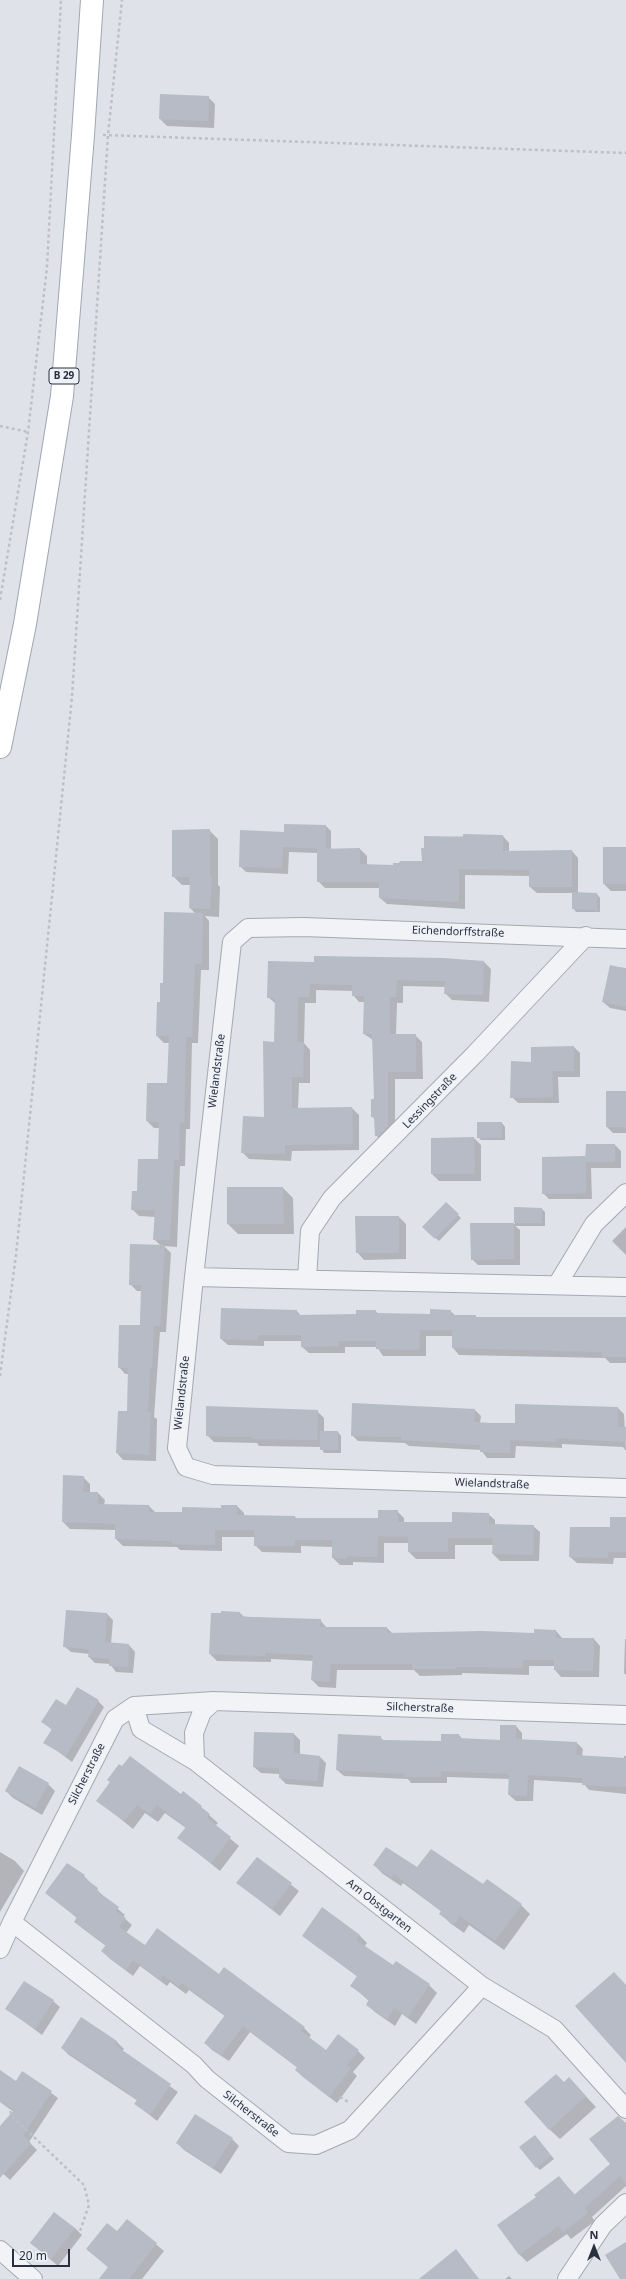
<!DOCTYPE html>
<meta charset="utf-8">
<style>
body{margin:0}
#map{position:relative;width:626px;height:2279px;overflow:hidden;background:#dfe2e8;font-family:"Noto Sans",sans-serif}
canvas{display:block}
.north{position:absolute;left:574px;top:2227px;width:40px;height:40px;-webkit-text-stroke:3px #eef1f6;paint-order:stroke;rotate:0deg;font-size:11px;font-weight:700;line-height:16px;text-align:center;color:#282f3f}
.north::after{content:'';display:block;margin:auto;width:14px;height:18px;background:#282f3f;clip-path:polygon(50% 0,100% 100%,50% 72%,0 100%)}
.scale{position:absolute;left:12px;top:2249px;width:58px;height:18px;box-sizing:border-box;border:2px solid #282f3f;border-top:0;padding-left:5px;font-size:12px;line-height:14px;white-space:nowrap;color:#282f3f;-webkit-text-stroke:3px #eef1f6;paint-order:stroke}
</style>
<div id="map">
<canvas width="626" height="2279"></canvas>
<div class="north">N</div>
<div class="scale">20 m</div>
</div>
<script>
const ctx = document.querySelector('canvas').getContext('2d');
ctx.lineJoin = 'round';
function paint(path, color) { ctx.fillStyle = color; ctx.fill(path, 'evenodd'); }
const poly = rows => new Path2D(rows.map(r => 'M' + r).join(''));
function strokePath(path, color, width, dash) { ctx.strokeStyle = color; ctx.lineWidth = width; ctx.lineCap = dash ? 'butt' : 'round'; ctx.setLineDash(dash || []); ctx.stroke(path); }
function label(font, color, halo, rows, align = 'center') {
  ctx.font = font + ' "Noto Sans",sans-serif'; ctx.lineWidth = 3; ctx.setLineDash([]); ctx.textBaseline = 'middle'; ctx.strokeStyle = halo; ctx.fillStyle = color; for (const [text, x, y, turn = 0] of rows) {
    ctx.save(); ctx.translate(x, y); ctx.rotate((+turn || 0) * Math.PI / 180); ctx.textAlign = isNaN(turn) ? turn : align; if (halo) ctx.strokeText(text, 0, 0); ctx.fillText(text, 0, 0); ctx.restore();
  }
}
const shadow = poly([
 [208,97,215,104,214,128,167,126,160,119],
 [326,826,331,831,331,850,360,849,367,856,367,866,394,866,423,862,425,837,503,836,509,843,509,852,572,851,578,858,578,894,597,894,600,898,600,912,576,912,573,908,573,893,537,893,530,887,530,876,465,875,465,909,387,904,380,898,380,888,325,888,318,881,318,853,289,852,288,874,246,872,240,866,285,833],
 [209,830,218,839,218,885,220,887,219,917,205,916,209,921,209,970,201,970,198,1043,192,1043,190,1129,186,1129,185,1166,180,1166,177,1247,164,1246,171,1253,166,1332,160,1332,154,1417,157,1419,156,1461,123,1460,117,1453,128,1412,129,1374,125,1374,119,1367,140,1326,142,1291,137,1291,130,1284,161,1246,154,1239,156,1217,139,1216,132,1209,138,1192,159,1160,160,1128,154,1128,147,1121,168,1085,170,1043,164,1043,157,1036,164,984,196,914,190,908,191,885,182,885,173,876],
 [626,848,626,891,611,891,604,884],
 [442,959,484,962,491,969,489,1002,452,1000,445,993,446,987,403,986,403,1003,397,1003,396,1035,415,1035,422,1042,423,1079,395,1079,395,1133,382,1142,376,1135,375,1120,372,1116,375,1100,373,1040,364,1034,365,1002,359,1002,353,995,353,991,316,990,316,1003,305,1003,304,1043,310,1050,310,1083,299,1083,298,1109,352,1108,359,1115,359,1150,292,1151,291,1161,249,1159,242,1152,265,1118,275,1043,276,1004,268,997,315,963],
 [611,966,626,968,626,1011,610,1008,603,1002],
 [574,1047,580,1053,580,1077,558,1077,559,1103,518,1103,512,1097,532,1063],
 [625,1088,626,1133,613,1133,607,1127,625,1092],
 [502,1123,505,1127,505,1140,481,1140,478,1137],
 [474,1138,481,1145,481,1181,439,1181,432,1174,432,1139],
 [615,1145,621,1151,621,1168,591,1168,592,1199,549,1199,543,1193,543,1158,586,1159],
 [283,1188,293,1198,294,1234,238,1234,228,1224],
 [446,1204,461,1218,439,1241,424,1227],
 [515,1208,542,1209,545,1212,545,1226,515,1226,520,1230,520,1265,478,1265,472,1259,471,1224,515,1224],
 [399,1217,406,1224,406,1259,364,1260,357,1252],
 [626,1227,626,1255,612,1241],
 [297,1311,301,1316,357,1315,375,1311,379,1314,431,1315,450,1311,456,1316,475,1316,478,1318,626,1318,626,1363,610,1363,605,1358,459,1355,453,1348,453,1336,426,1336,426,1356,383,1356,377,1347,345,1347,345,1353,309,1353,302,1347,302,1341,264,1341,264,1346,228,1345,221,1339],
 [618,1408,624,1414,626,1451,623,1447,562,1444,562,1448,516,1446,515,1458,487,1458,481,1450,409,1446,405,1443,358,1441,352,1435,475,1410,481,1416,480,1423,516,1424],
 [317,1411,324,1418,324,1432,338,1432,341,1436,341,1453,324,1453,321,1447,259,1446,257,1443,214,1442,207,1435],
 [83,1477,90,1484,90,1493,98,1493,105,1500,104,1505,149,1506,156,1513,183,1513,237,1506,244,1513,244,1516,295,1517,298,1519,379,1519,397,1511,404,1518,404,1523,453,1523,488,1514,495,1520,495,1525,533,1526,540,1532,539,1561,500,1561,493,1554,494,1545,455,1545,455,1559,416,1559,409,1552,409,1543,384,1543,384,1563,353,1562,353,1565,340,1565,333,1558,333,1547,301,1546,301,1553,262,1552,255,1545,255,1537,222,1537,222,1551,180,1550,177,1547,123,1546,116,1539,116,1530,70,1529,63,1522],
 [626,1518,626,1558,614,1558,613,1564,577,1563,570,1557],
 [240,1613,244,1617,320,1620,327,1628,387,1628,393,1634,535,1634,535,1630,556,1631,563,1639,594,1639,600,1646,599,1677,561,1677,555,1670,555,1666,529,1666,529,1675,462,1673,462,1675,420,1676,414,1670,337,1670,336,1688,319,1687,312,1680,314,1661,271,1659,271,1662,217,1661,210,1654,212,1614],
 [107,1614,113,1620,111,1644,129,1645,135,1652,133,1673,116,1672,110,1664,95,1663,89,1657,90,1654,71,1652,64,1646],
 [625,1639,626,1639,626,1675,624,1673],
 [98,1701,104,1707,72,1762,45,1742,52,1730,43,1722,66,1707],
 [516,1726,522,1733,522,1740,577,1743,583,1749,582,1756,624,1759,624,1756,626,1756,626,1794,589,1790,583,1783,534,1780,533,1801,516,1801,509,1795,510,1779,447,1777,447,1783,411,1783,408,1779,344,1776,337,1770,380,1737,384,1741,442,1742,459,1735,462,1739,501,1741],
 [294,1734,300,1740,300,1755,320,1757,326,1763,323,1787,286,1784,280,1778,280,1774,261,1773,254,1767],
 [48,1784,55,1791,42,1815,13,1798,6,1791],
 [183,1793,209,1815,218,1823,215,1826,239,1846,220,1871,179,1838,186,1828,165,1813,158,1822,145,1813,133,1829,97,1800,181,1795],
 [0,1852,15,1861,24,1871,0,1912],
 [257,1858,299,1891,280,1916,237,1883],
 [68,1864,84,1876,104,1897,125,1915,123,1917,132,1925,126,1933,145,1946,219,1975,304,2028,311,2035,309,2038,326,2051,358,2051,365,2058,353,2072,357,2076,337,2103,303,2077,296,2070,298,2068,250,2032,229,2061,212,2050,205,2043,225,2016,189,1990,186,1994,170,1982,167,1986,140,1966,133,1976,109,1958,102,1951,106,1946,82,1928,75,1922,77,1918,46,1893],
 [374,1865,417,1869,483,1885,521,1905,530,1914,504,1950,469,1925,464,1933,450,1923,441,1914,442,1912,403,1883,401,1886,383,1874],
 [359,1935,367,1943,364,1947,393,1967,396,1963,429,1985,437,1993,416,2024,402,2014,395,2026,375,2012,367,2005,369,2001,352,1986,358,1977,303,1936],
 [53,2001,60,2007,42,2035,7,2009],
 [81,2019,117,2042,124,2049,122,2052,178,2092,157,2121,136,2104,138,2101,69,2055,62,2048],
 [0,2072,16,2082,23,2072,58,2098,29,2142,37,2150,10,2180,0,2171,0,2128,14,2112,0,2102],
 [564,2083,579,2089,596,2107,560,2139,549,2129],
 [626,2125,626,2186,592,2217,595,2221,571,2239,567,2234,527,2262,519,2254,537,2197,559,2177,576,2196,611,2164],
 [232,2139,239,2146,221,2174,184,2150,177,2143],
 [538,2139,554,2159,540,2170,537,2167],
 [127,2220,164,2251,142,2279,100,2279,109,2268,87,2249,118,2232],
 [75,2228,82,2235,58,2266,31,2243],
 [456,2251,479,2279,424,2279],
 [509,2276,512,2279,505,2279]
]);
const building = poly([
 [160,94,209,96,208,121,159,119],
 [284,824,326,825,326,849,283,847,282,868,239,867,240,830,284,832],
 [210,829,210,877,212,877,210,909,189,908,190,877,172,877,172,830],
 [463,834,503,835,503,851,572,850,572,887,529,887,529,870,459,869,459,902,379,898,379,882,317,882,317,849,360,848,360,864,393,865,393,863,399,863,400,861,422,861,421,848,424,848,424,836,463,837],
 [603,847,626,847,626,884,603,884],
 [572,892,597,893,597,910,572,909],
 [164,912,203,913,202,964,195,964,192,1037,186,1037,184,1123,180,1122,179,1160,174,1160,170,1240,153,1240,155,1210,131,1210,132,1191,137,1191,138,1159,158,1159,159,1122,146,1121,147,1083,167,1083,169,1036,156,1036,157,1002,160,1002,160,983,163,983],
 [314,956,443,958,484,961,483,995,444,994,445,981,397,980,396,997,390,997,390,1034,416,1034,416,1072,388,1072,388,1126,379,1136,375,1136,374,1117,371,1117,371,1099,374,1099,372,1034,363,1034,364,996,352,996,352,985,310,984,309,997,298,997,297,1042,304,1042,303,1077,292,1077,292,1108,352,1107,353,1144,285,1145,285,1154,241,1153,243,1116,264,1117,263,1041,274,1042,275,998,267,998,268,961,314,962],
 [610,965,626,969,626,1007,602,1002],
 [574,1046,574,1071,552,1071,553,1097,510,1098,511,1061,531,1062,531,1047],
 [606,1091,626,1091,626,1127,606,1127],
 [477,1122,502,1122,502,1138,477,1138],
 [474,1137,475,1174,431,1174,431,1138],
 [586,1144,615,1144,615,1162,586,1162,586,1193,542,1194,542,1157,585,1156,585,1159],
 [227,1187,283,1187,284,1224,227,1224],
 [446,1202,459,1214,435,1239,422,1227],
 [514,1207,542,1208,542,1223,514,1223],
 [355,1216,399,1216,399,1253,356,1253],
 [470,1223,514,1223,514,1259,471,1260],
 [130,1244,165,1245,160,1326,154,1326,152,1368,150,1368,148,1412,151,1412,149,1455,116,1453,118,1411,127,1411,128,1368,118,1368,119,1325,140,1325,141,1285,129,1285],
 [221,1308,297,1310,297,1315,356,1314,356,1310,376,1310,376,1313,430,1314,430,1309,451,1310,451,1315,476,1315,476,1317,626,1317,626,1357,602,1357,602,1352,452,1348,452,1330,420,1330,419,1350,376,1349,376,1341,339,1341,339,1346,301,1347,301,1335,258,1335,258,1340,220,1339],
 [352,1403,475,1409,474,1422,491,1423,515,1423,515,1404,618,1407,618,1427,626,1427,626,1442,556,1438,556,1442,510,1440,510,1453,480,1452,480,1445,401,1440,401,1437,351,1436],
 [206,1406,318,1410,317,1440,252,1439,252,1437,206,1436],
 [320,1431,338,1431,338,1450,320,1450],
 [63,1475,84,1476,83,1492,98,1492,98,1504,149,1505,149,1512,182,1512,182,1507,221,1508,221,1505,237,1505,237,1515,295,1516,295,1518,378,1518,378,1510,398,1510,398,1522,452,1522,452,1512,489,1513,489,1524,534,1525,533,1555,492,1554,493,1538,448,1538,448,1552,408,1552,408,1537,378,1536,377,1557,347,1556,346,1559,332,1558,332,1540,295,1540,295,1546,254,1546,254,1530,215,1530,215,1545,172,1544,172,1541,115,1539,115,1524,62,1522],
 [610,1517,626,1517,626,1552,608,1552,608,1558,569,1557,570,1527,610,1527],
 [66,1610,107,1613,105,1642,129,1644,128,1667,109,1666,109,1659,88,1657,89,1649,63,1647],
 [221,1611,240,1612,240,1616,251,1617,321,1619,320,1627,387,1627,387,1633,482,1631,534,1633,534,1629,556,1630,556,1638,594,1638,593,1671,554,1670,554,1660,523,1660,522,1668,456,1667,456,1669,412,1669,412,1664,331,1664,329,1682,311,1680,313,1655,265,1653,265,1656,209,1654,211,1613,221,1613],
 [77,1687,99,1700,66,1756,43,1743,52,1729,41,1722,56,1699,66,1705],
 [500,1725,516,1725,516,1739,577,1742,576,1755,626,1758,626,1787,582,1785,583,1778,528,1775,527,1796,508,1795,509,1774,441,1771,441,1777,404,1777,404,1774,336,1770,338,1734,381,1736,381,1740,441,1741,441,1734,459,1734,459,1738,500,1740],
 [254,1732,294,1733,294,1753,320,1756,317,1781,279,1778,279,1768,253,1767],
 [130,1756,181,1794,183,1791,202,1806,201,1807,210,1814,207,1818,231,1837,211,1863,177,1838,186,1827,157,1805,150,1814,137,1805,124,1821,96,1801,110,1782,107,1780,119,1764,122,1766],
 [19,1766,49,1783,35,1808,5,1791],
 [386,1847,417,1867,431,1849,483,1884,487,1879,522,1904,495,1941,460,1916,454,1925,439,1914,441,1911,394,1874,392,1878,373,1865],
 [257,1857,292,1883,272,1909,236,1883],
 [67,1863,85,1875,83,1877,98,1888,97,1891,119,1907,116,1911,126,1918,119,1927,145,1945,157,1928,219,1974,224,1967,305,2027,301,2031,326,2050,338,2034,359,2050,347,2065,351,2068,329,2097,295,2070,297,2067,243,2026,221,2055,204,2043,225,2015,182,1983,179,1987,163,1975,160,1980,133,1960,126,1970,101,1951,106,1945,74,1922,77,1917,45,1893],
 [322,1907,360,1935,356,1940,393,1965,396,1961,430,1984,408,2017,394,2008,387,2019,366,2005,369,1999,350,1986,357,1976,302,1936],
 [614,1972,626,1985,626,2063,575,2006],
 [24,1981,54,2000,35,2029,5,2009],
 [81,2017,117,2041,115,2045,171,2084,150,2115,134,2104,137,2100,120,2087,61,2048],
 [0,2070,16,2081,22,2071,52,2091,23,2135,31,2143,0,2178,0,2126,14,2110,0,2101],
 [556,2074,564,2082,569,2077,586,2096,549,2130,524,2102],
 [195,2114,233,2138,213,2168,176,2143],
 [618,2116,626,2123,626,2184,620,2176,585,2208,588,2213,563,2232,558,2226,519,2255,497,2225,536,2197,534,2195,559,2176,574,2195,610,2164,589,2139],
 [535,2135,551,2156,536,2168,519,2147],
 [54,2212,75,2228,51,2259,30,2243],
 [127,2219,157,2243,129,2279,99,2279,108,2267,86,2249,107,2223,117,2231],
 [626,2242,626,2279,620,2279,605,2255],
 [456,2249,479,2279,419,2279]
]);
const path = poly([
 [103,135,626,153],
 [0,426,28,432],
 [0,600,28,432,47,267,61,0],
 [0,1376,16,1255,72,697,108,135,122,0],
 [340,2097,350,2103],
 [10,2111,12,2116,84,2185,89,2205,80,2231]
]);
const minor = poly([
 [626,939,304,927,248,928,232,942,194,1277,177,1448,186,1467,213,1475,626,1488],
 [194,1277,626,1287],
 [307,1279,310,1231,332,1198,475,1054,586,936],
 [557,1285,594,1224,626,1193],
 [134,1706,141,1729,195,1761,482,1986,554,2029,626,2109],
 [195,1761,194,1733,202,1712,214,1701],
 [0,1949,12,1922],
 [482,1986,350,2130,316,2145,288,2143,207,2079,194,2065,12,1922,115,1719,134,1706,214,1701,626,1715],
 [0,2250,33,2279],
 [567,2279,603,2225,626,2203]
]);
const primary = poly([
 [0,747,25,624,62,396,83,135,92,0]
]);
const shields = [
 [64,376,30]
];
const shieldNames = [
 ["B 29",64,376]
];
const streetNames = [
 ["Eichendorffstraße",458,932,2],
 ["Wielandstraße",217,1071,-83],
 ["Lessingstraße",430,1101,-46],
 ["Wielandstraße",182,1393,-84],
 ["Wielandstraße",492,1484,2],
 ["Silcherstraße",420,1708,2],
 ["Silcherstraße",87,1774,-63],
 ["Am Obstgarten",379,1906,38],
 ["Silcherstraße",251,2114,38]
];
paint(shadow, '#0003');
paint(building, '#b6bbc5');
strokePath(minor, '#a4a9b2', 20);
strokePath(primary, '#9fa6b4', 24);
strokePath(path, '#bdc0c6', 2.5, [3, 3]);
strokePath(minor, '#f2f3f6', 18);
strokePath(primary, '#fff', 22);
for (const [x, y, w] of shields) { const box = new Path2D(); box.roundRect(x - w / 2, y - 8, w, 16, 3); ctx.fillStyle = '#eef1f6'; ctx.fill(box); strokePath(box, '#282f3f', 1); }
label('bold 10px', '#282f3f', null, shieldNames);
label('11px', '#282f3f', '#eef1f6', streetNames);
</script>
